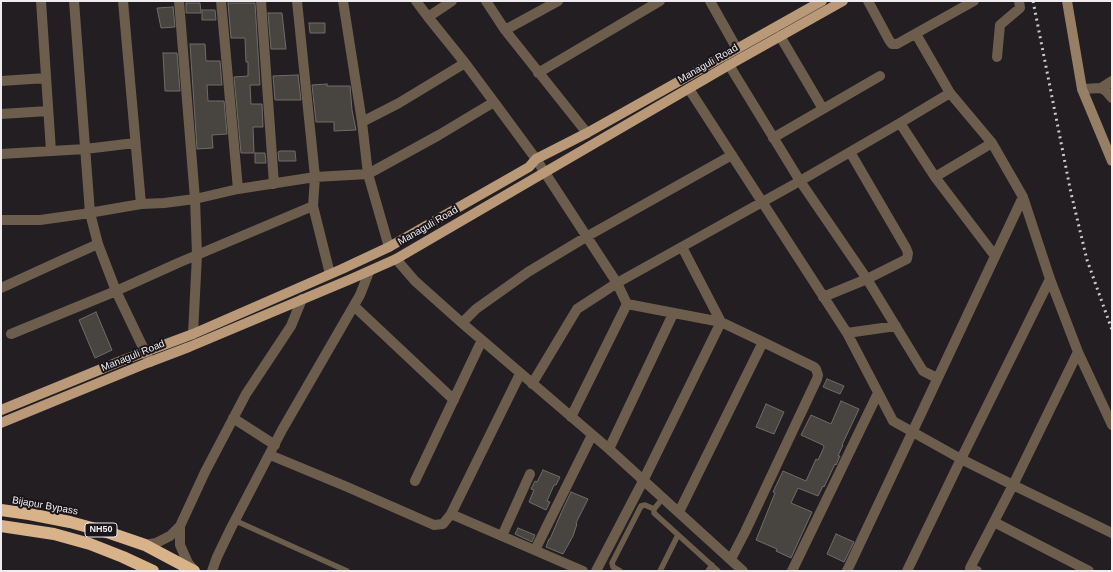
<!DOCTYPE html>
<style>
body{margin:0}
#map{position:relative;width:1113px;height:572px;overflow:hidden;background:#221e22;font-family:Arial,sans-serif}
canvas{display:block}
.frame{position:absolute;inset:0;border:2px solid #eeecef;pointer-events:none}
</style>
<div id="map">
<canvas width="1113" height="572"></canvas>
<div class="frame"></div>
</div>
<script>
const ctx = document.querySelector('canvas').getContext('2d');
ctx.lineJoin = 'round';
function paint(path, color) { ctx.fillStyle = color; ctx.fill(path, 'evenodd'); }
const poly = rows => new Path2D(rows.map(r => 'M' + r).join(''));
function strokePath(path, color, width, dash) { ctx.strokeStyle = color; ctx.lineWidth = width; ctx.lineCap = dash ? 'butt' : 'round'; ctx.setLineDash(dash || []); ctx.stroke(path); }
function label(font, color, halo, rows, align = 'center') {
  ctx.font = font + ' Arial,sans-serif'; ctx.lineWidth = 4; ctx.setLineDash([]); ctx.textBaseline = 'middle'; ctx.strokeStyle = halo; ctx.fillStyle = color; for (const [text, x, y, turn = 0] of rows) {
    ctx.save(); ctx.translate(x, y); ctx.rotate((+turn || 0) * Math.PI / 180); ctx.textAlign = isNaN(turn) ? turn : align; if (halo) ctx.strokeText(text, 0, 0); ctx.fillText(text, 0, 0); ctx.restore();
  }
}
const building = poly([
 [186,3,200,3,201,13,186,13,186,3],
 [228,3,255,3,260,85,250,85,251,104,262,104,263,127,253,127,254,153,241,153,234,77,248,76,248,62,246,62,245,38,231,38,228,3],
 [173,7,175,27,161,28,157,8,173,7],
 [202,10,215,10,216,20,202,20,202,10],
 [268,13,282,13,286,49,271,49,268,13],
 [309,23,325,23,325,33,310,33,309,23],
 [190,44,205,44,206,61,220,61,222,85,207,85,208,101,224,101,227,134,212,135,213,148,197,149,190,44],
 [163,53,177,53,180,91,165,91,163,53],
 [298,75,301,100,275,100,273,76,298,75],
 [327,84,327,86,350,86,352,110,356,130,334,131,334,122,316,122,312,85,327,84],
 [280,151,295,151,296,161,279,161,278,152,280,151],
 [255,153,265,153,266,163,255,163,255,153],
 [96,312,112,350,95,358,79,320,96,312],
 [827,379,844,386,840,394,823,387,827,379],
 [841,401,859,409,842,445,843,445,838,456,840,456,836,465,835,464,824,487,823,486,818,496,798,488,791,503,812,512,791,558,776,551,777,549,756,540,775,493,773,492,783,471,806,481,816,459,818,460,824,447,823,445,801,435,811,415,831,424,841,401],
 [766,404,784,412,774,434,756,427,766,404],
 [543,470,560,477,556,485,554,485,547,501,550,502,546,510,529,502,534,490,531,489,535,481,537,482,543,470],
 [571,492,588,499,576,523,577,524,573,536,563,554,546,547,549,539,550,539,562,511,571,492],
 [518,528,535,535,532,542,515,534,518,528],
 [836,534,854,542,844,562,827,554,836,534]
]);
const lane = poly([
 [663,498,654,509,654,513,718,571],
 [236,521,347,571],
 [620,571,613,567,612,563,641,506,645,505,654,509],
 [660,571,678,535],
 [708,571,712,565]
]);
const street = poly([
 [41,1,51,151],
 [74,1,90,213,98,244,116,291,150,362],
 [123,1,141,204],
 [179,1,195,199,197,255,193,334],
 [221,1,238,189],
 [261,1,274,184],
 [297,1,315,177,313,206,330,274],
 [343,1,362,122,368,174,389,247],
 [416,1,428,17],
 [452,1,428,17,465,63,494,102],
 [486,1,505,30,587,133],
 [710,1,737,49],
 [868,1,889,40,892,44,897,44,974,1],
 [505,30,558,1],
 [780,36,823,109],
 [997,57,1000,25,1020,8,1019,1],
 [729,65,800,181,900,123,950,93,916,34],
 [538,73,660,1],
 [1,81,46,78],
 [1101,88,1112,81],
 [689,89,847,333],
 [1082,89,1101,88,1106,91,1112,98],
 [950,93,992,143],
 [1,114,48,111],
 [362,122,399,103,465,63],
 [900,123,935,177],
 [773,138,880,76],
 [1,154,85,149,135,143],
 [1,220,40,220,83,214,141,204,164,203,195,199,238,189,315,177,368,174,439,135,494,102,536,159,617,283,627,304,571,417],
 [995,256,935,177,992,143,1023,197,1050,279,1078,352,1013,485,1112,533],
 [396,259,415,281,462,323,609,449,743,571],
 [1,288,60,261,98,244],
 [823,297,867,279,907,259,908,253,906,248,850,152],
 [627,304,721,322,763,342,679,512],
 [354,306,454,400],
 [462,323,476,309,528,272,586,237,732,155],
 [896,326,847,333,893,421,961,459,1050,279],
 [11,334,116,291,178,263,313,206],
 [1078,352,1112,425],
 [520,374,451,514,583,571],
 [532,384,577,309,617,283,800,181,867,279,923,371,937,378],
 [233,418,275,445],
 [609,449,673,314],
 [270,455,345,486,434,525,443,524,451,514],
 [415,481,482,340],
 [994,522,1089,571],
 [180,526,180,545,188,563,194,570],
 [502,536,530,474],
 [145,545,156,543,170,536,180,526,205,472,246,394,291,326,302,299],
 [535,550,592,435],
 [731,559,745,532,817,379,818,375,816,369,814,367,763,342],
 [212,571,217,557,231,528,282,430,360,295,369,272],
 [596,571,643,481,721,322,682,247],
 [792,571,878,393],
 [847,571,1023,197],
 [907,571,961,459,1013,485,970,568,977,571]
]);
const secondary = poly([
 [1067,1,1082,89,1112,161]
]);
const primary = poly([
 [1,410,121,361,193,334,342,269,389,247,529,167,536,159,587,133,822,1],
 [1,423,147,363,189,347,351,279,396,259,729,65,843,1]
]);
const highway = poly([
 [1,510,29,514,70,522,110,533,145,545,194,571],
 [1,526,54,534,90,544,123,557,153,571]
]);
const rail = poly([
 [1033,1,1071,193,1087,260,1112,330]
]);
const shields = [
 [101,530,32]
];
const shieldNames = [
 ["NH50",101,530]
];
const streetNames = [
 ["Managuli Road",708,64,-30],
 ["Managuli Road",428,226,-30],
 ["Managuli Road",133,356,-22],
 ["Bijapur Bypass",45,506,10]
];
paint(building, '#484440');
strokePath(building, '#706c67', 1);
strokePath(lane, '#6c5d4d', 5.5);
strokePath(street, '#6c5d4d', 10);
strokePath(secondary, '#977f65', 10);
strokePath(primary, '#b99978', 10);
strokePath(highway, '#d8b289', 12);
strokePath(rail, '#cbc9cc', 3, [2, 4]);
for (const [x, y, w] of shields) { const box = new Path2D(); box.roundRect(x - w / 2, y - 7, w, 14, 3); ctx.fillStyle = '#191519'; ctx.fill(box); strokePath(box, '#eeecef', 1); }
label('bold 9px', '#eeecef', null, shieldNames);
label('10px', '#eeecef', '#191519', streetNames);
</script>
